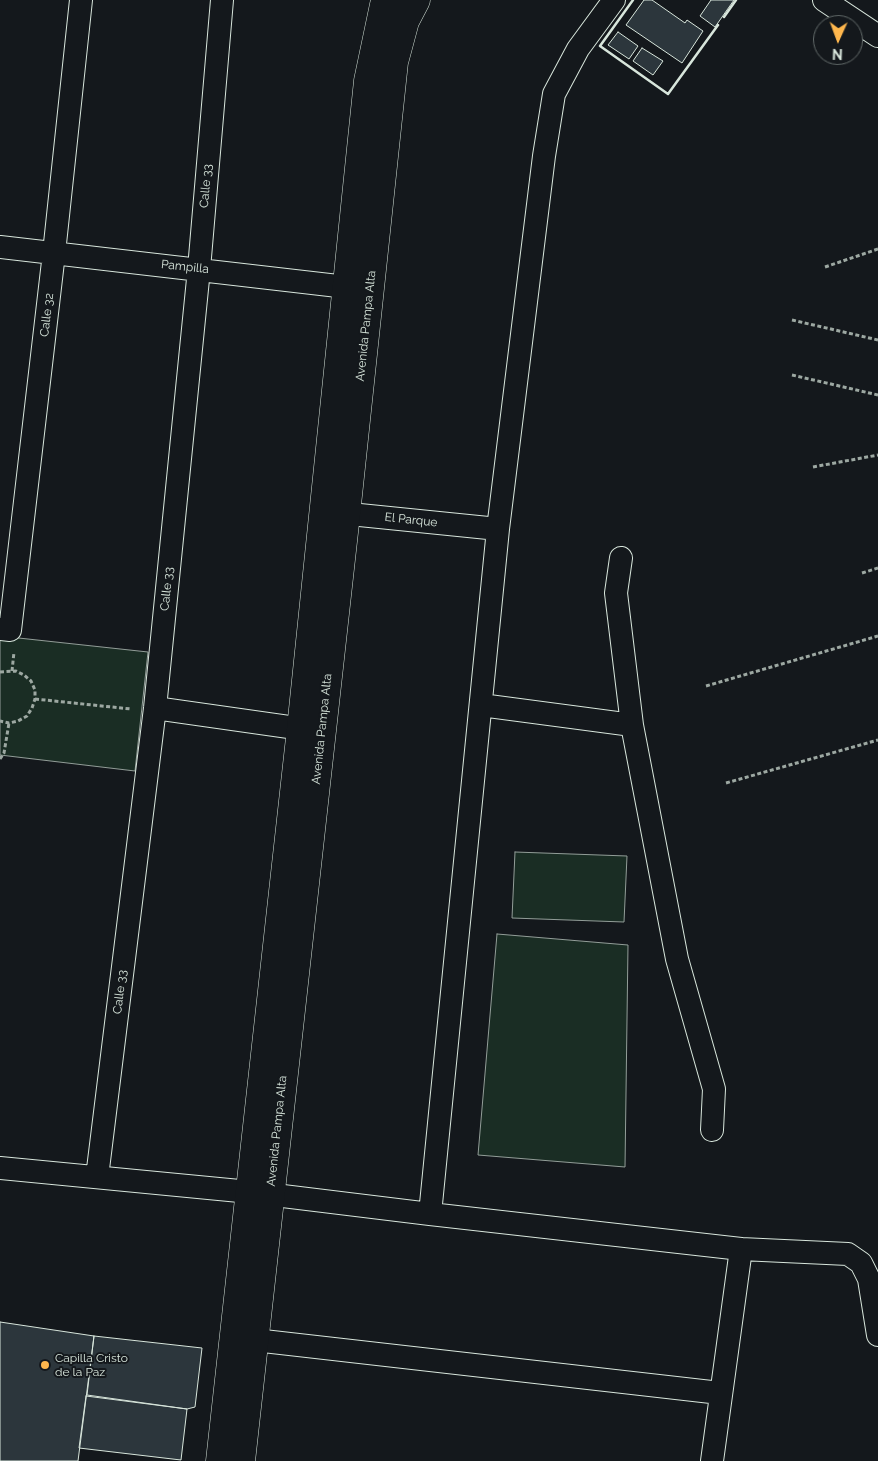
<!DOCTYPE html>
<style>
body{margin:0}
#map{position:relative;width:878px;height:1461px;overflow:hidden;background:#14181c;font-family:Raleway,sans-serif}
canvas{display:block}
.north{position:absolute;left:813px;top:15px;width:50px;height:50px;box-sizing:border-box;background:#14181c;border:1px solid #626a69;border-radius:50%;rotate:182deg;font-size:14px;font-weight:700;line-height:20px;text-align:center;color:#d8e6dc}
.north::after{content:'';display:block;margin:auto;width:18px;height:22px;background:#ffb74d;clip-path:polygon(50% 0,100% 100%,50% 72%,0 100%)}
</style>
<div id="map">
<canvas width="878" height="1461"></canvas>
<div class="north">N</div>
</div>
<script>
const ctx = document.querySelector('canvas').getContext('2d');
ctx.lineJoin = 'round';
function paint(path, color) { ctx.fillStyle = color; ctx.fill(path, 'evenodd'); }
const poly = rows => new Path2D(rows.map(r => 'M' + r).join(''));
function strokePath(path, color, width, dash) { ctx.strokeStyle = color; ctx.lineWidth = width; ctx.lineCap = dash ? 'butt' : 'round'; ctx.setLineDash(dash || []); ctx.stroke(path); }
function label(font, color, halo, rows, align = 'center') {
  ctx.font = font + ' Raleway,sans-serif'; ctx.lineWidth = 4; ctx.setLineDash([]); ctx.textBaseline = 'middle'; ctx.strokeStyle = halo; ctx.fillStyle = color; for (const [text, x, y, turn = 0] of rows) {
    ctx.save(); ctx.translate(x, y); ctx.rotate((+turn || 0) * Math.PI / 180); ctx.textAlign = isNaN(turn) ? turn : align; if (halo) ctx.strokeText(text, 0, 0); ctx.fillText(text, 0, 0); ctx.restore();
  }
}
const green = poly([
 [0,636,148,652,135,771,0,755,0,636],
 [515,852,627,856,624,922,512,918,515,852],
 [497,934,628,945,625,1167,478,1155,497,934]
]);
const building = poly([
 [644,0,652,0,685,23,687,20,703,31,682,63,626,25,644,0],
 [711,0,734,0,715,27,700,16,711,0],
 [618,32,638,46,629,59,608,45,618,32],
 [642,48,663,61,653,75,633,61,642,48],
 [0,1322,94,1336,78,1461,0,1461,0,1322],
 [94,1336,202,1348,195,1407,187,1409,87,1395,94,1336],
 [86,1396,187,1409,181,1460,79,1448,86,1396]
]);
const path = poly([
 [825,267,878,249],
 [792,320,878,340],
 [792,375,878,395],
 [813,467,878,455],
 [862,573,878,568],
 [12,671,14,652],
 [0,672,16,671,24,675,31,681,35,690,35,699,32,708,27,716,18,721,9,723,0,721],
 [706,686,878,636],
 [35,699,131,709],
 [0,759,4,753,9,723],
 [726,783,878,740]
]);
const minor = poly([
 [824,0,878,36],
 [0,247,364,289],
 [330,512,498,529],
 [621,558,616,593,632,725,677,959,714,1089,712,1130],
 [0,629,10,630,54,253,81,0],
 [481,705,632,725],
 [155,708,317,731],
 [0,1168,250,1192,430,1214,741,1249,848,1254,861,1263,869,1279,878,1335],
 [97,1177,155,708,199,269,222,0],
 [430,1214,498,529,544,156,554,94,578,49,614,0],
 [237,1338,720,1393],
 [712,1461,741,1249]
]);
const tertiary = poly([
 [220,1461,301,729,368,81,384,5,388,0],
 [241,1461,346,514,394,62,405,21,416,0]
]);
const wall = poly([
 [633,0,600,46,668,94,718,25],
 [724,17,736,0]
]);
const markers = [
 [45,1365,5,"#ffb74d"]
];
const streetNames = [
 ["Calle 33",206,186,-85],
 ["Pampilla",185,267,6],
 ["Calle 32",47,315,-83],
 ["Avenida Pampa Alta",366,326,-84],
 ["El Parque",411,520,6],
 ["Calle 33",167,589,-84],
 ["Avenida Pampa Alta",322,729,-84],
 ["Calle 33",120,992,-83],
 ["Avenida Pampa Alta",277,1131,-84]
];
const poiNames = [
 ["Capilla Cristo",55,1358],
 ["de la Paz",55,1372]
];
paint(green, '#1a2d24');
strokePath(green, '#939e99', 1);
paint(building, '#2c363c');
strokePath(building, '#d8e6dc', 1);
strokePath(minor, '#d8e6dc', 24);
strokePath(tertiary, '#d8e6dc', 29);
strokePath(path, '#9da8a2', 3, [4, 2.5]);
strokePath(minor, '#14181c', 22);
strokePath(tertiary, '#14181c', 28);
strokePath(wall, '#d8e6dc', 2.5);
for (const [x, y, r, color] of markers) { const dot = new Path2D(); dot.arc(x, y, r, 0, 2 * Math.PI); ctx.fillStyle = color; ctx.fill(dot); strokePath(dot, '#14181c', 2); }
label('12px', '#d8e6dc', '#14181c', streetNames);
label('12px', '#d8e6dc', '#14181c', poiNames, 'left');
</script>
